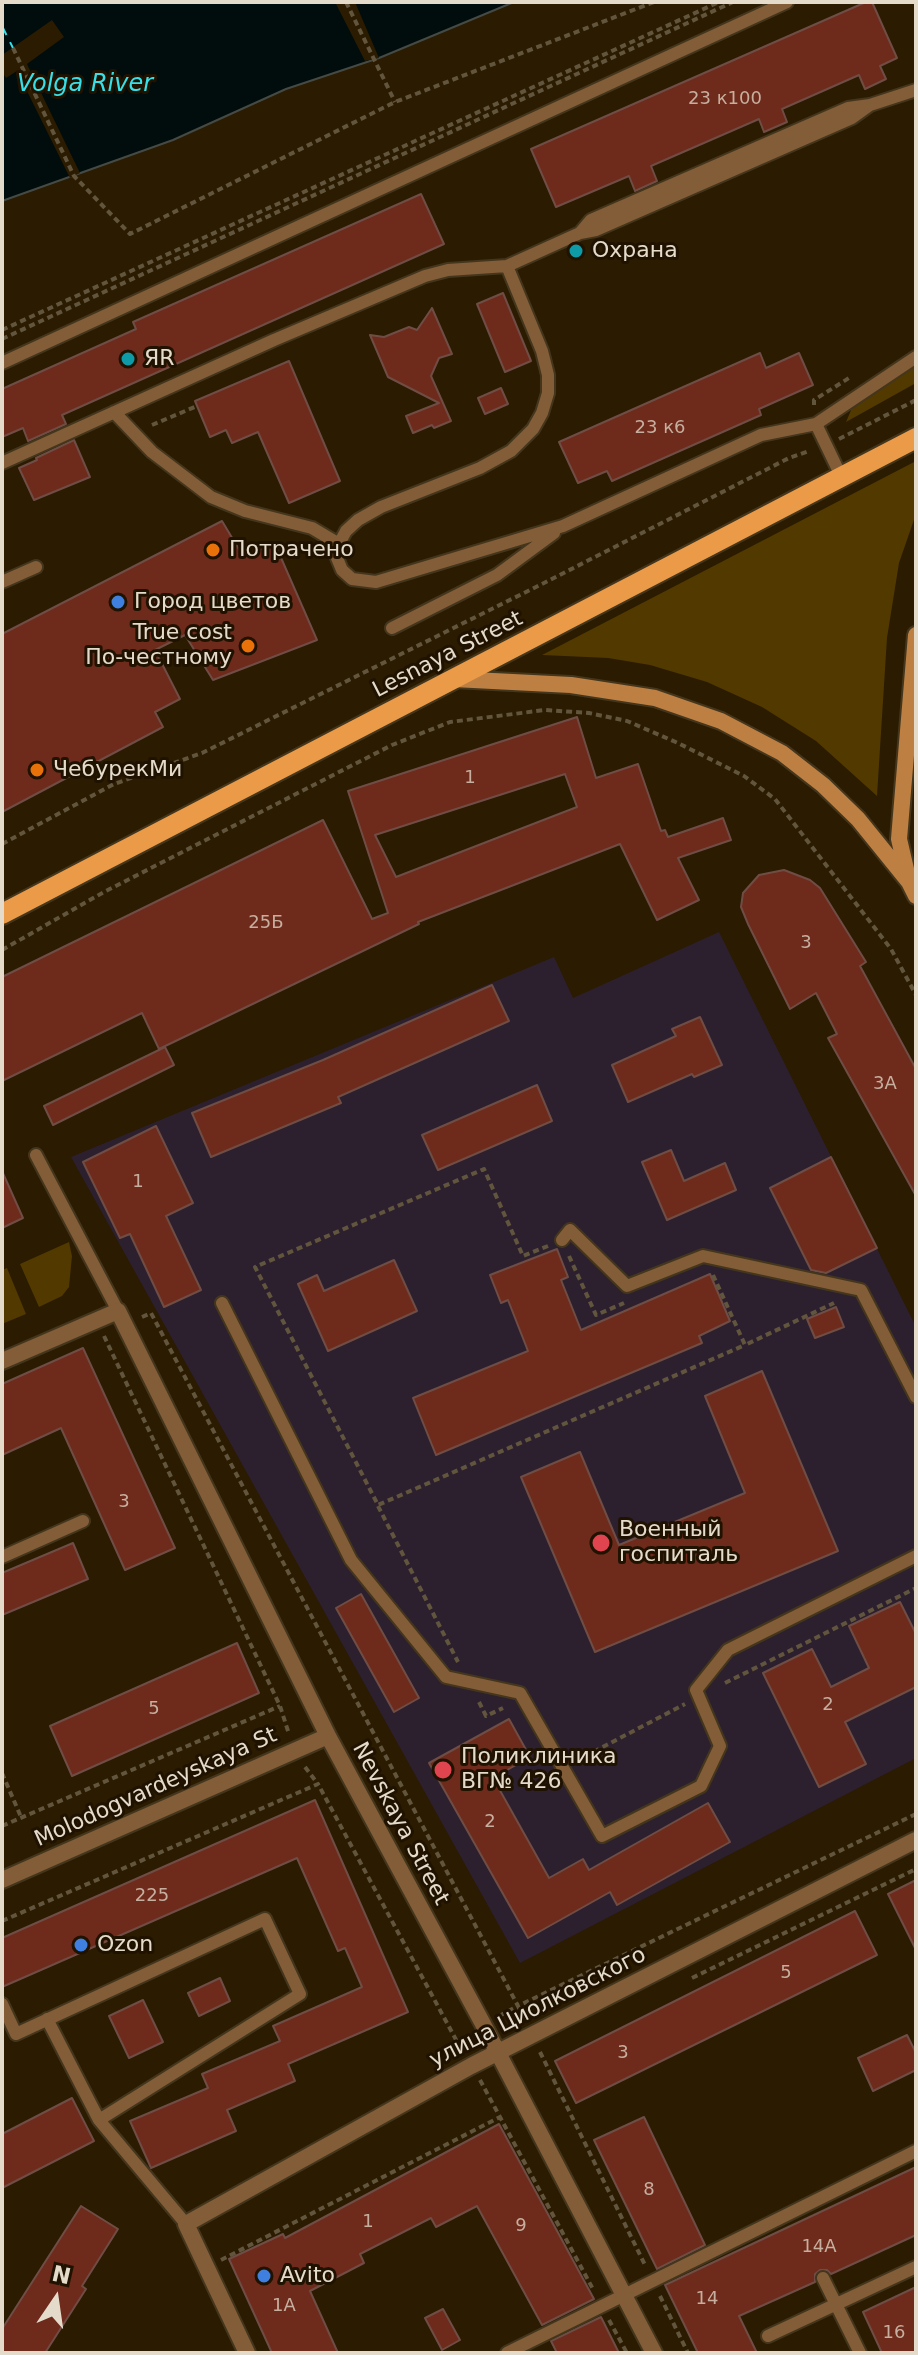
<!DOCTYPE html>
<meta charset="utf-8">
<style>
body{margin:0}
#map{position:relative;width:918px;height:2355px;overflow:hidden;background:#2a1b01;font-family:"DejaVu Sans",sans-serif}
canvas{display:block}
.frame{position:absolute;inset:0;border:4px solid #e4dbcb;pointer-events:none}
.north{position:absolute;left:16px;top:2259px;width:80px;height:80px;-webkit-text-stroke:6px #201200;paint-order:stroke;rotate:13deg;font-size:22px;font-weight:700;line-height:32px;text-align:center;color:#e4dbcb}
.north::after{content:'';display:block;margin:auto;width:28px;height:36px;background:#e4dbcb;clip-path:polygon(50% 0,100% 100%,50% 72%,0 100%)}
</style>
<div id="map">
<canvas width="918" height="2355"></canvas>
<div class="frame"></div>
<div class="north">N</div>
</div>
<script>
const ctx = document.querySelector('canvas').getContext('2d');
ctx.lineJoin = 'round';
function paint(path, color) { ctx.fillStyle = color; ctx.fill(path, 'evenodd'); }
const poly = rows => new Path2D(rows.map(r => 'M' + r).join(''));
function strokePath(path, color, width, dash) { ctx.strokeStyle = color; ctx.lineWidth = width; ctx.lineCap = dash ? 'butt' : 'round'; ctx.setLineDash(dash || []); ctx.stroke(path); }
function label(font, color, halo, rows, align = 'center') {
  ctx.font = font + ' "DejaVu Sans",sans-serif'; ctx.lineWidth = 6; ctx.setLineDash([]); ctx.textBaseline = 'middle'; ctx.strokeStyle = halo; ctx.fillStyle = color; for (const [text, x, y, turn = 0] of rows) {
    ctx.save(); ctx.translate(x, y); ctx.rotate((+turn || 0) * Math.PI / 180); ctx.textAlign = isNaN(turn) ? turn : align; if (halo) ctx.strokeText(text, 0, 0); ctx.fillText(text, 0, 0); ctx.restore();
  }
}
const medical = poly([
 [719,932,916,1327,916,1758,520,1963,71,1157,554,957,573,998]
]);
const green = poly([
 [916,364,916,383,846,422,854,403],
 [916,461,916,514,899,563,887,638,877,796,816,741,762,707,707,682,650,665,608,658,542,655],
 [69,1242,72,1256,69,1287,62,1296,39,1307,20,1264],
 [7,1268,26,1314,2,1324,2,1270]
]);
const water = poly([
 [2,2,514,2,379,58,286,89,173,140,2,201,2,2]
]);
const pier = poly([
 [335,2,355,2,379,58,365,61],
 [52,20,64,37,27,64,80,173,70,178,17,71,6,78,2,72,2,55]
]);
const ferry = poly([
 [2,26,13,48]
]);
const building = poly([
 [866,2,872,2,897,58,880,66,886,79,865,89,859,75,782,109,787,122,764,132,759,119,651,166,657,181,635,191,629,176,556,207,531,149,866,2],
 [421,194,444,244,62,415,66,424,28,441,23,428,2,437,2,389,136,329,133,322,421,194],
 [503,293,531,361,505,372,477,304,503,293],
 [432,308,452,354,439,358,431,376,451,421,434,428,432,425,413,433,406,416,439,403,388,377,370,335,384,337,409,327,417,330,432,308],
 [760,353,766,368,799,353,813,385,759,409,761,415,612,481,607,471,578,483,559,442,760,353],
 [289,361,340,481,289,503,258,432,232,443,226,430,210,437,195,401,289,361],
 [501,388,508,404,485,414,478,398,501,388],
 [74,440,90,477,34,500,19,468,37,460,36,458,74,440],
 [222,521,243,556,275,544,317,640,213,680,185,635,155,650,180,699,155,712,163,727,2,812,2,634,222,521],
 [577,717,596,778,638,764,661,831,665,830,668,837,723,818,731,840,678,858,699,900,657,920,620,844,418,922,419,924,159,1049,142,1013,2,1081,2,977,323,820,372,919,388,913,348,791,577,717],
 [565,774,577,807,396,877,375,835,565,774],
 [784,870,810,880,820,888,866,962,860,966,916,1069,916,1196,828,1038,837,1034,816,993,790,1009,748,924,741,907,743,893,759,875,784,870],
 [492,985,509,1021,338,1097,341,1103,211,1157,192,1113,323,1060,492,985],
 [700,1017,722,1065,694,1077,692,1074,628,1102,612,1065,676,1036,672,1029,700,1017],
 [165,1047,174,1065,53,1125,44,1106,165,1047],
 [537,1085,552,1121,438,1170,422,1135,537,1085],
 [156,1126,193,1203,166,1216,201,1290,164,1307,130,1234,120,1238,83,1162,156,1126],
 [671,1150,684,1181,725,1163,736,1190,667,1220,642,1162,671,1150],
 [831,1157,877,1248,826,1273,811,1270,770,1188,831,1157],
 [2,1171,23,1218,2,1228,2,1171],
 [557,1249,568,1277,561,1280,581,1330,710,1274,730,1321,699,1336,702,1343,436,1455,413,1398,528,1351,508,1300,501,1303,490,1275,557,1249],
 [394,1260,417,1311,328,1351,298,1284,317,1275,324,1291,394,1260],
 [836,1307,844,1327,815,1338,807,1319,836,1307],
 [83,1348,175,1548,125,1570,61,1428,2,1455,2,1384,83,1348],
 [762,1371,838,1551,595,1652,521,1477,580,1452,619,1545,745,1493,705,1396,762,1371],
 [73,1543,88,1579,2,1615,2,1573,73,1543],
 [361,1594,419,1698,394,1712,336,1608,361,1594],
 [900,1602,916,1634,916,1687,845,1722,866,1764,819,1787,763,1673,812,1649,831,1687,869,1668,849,1626,900,1602],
 [237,1643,259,1693,72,1776,50,1726,237,1643],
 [509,1719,530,1757,493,1778,549,1878,583,1859,589,1870,708,1803,730,1842,617,1905,610,1892,528,1938,429,1763,509,1719],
 [315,1800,408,2012,288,2064,295,2081,227,2110,236,2131,151,2168,130,2121,208,2088,202,2074,280,2041,273,2026,362,1987,345,1948,338,1951,297,1858,2,1987,2,1938,315,1800],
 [916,1880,916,1950,888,1894,916,1880],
 [855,1911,877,1955,576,2103,555,2061,855,1911],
 [220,1978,230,2001,199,2016,188,1993,220,1978],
 [143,2000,163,2042,129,2058,109,2016,143,2000],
 [907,2035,916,2053,916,2070,873,2091,858,2058,907,2035],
 [72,2098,94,2141,2,2188,2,2134,72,2098],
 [644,2117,705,2245,657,2269,594,2140,644,2117],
 [499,2124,594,2299,542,2325,477,2206,436,2227,431,2218,360,2254,364,2263,310,2291,338,2353,272,2353,229,2259,283,2234,285,2238,499,2124],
 [916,2167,916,2235,831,2274,827,2270,820,2270,815,2274,815,2282,739,2316,757,2353,698,2353,665,2285,916,2167],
 [81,2206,118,2229,82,2286,86,2289,45,2353,2,2353,2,2329,81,2206],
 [916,2287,916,2353,882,2353,863,2312,916,2287],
 [443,2309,460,2340,442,2350,425,2318,443,2309],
 [601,2317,619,2353,557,2353,551,2341,601,2317]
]);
const path = poly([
 [346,2,395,102],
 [13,48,74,176,130,234,395,102,654,2],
 [2,330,719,2],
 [2,339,733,2],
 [814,405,814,400,849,378],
 [152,425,197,406],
 [839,439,916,400],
 [2,844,114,784,202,753,544,583,789,458,809,451],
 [2,950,104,892,392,745,450,722,545,710,589,713,627,721,678,743,744,776,775,799,891,949,916,995],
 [548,1246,523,1256,484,1169,255,1267,378,1505,745,1345],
 [569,1256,596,1315,624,1303],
 [713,1275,745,1345,834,1303],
 [142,1317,151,1313,518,2006,916,1814],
 [104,1336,280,1706,289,1734],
 [378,1506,458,1662],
 [725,1683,916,1588],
 [479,1702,486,1716,503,1708],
 [576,1761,685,1704],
 [305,1767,318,1784],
 [2,1773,21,1817],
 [2,1826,280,1706],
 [2,1921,318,1784,461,2049],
 [692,1978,916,1869],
 [499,2016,518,2006,524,2019],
 [540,2052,646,2267],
 [480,2080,594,2291],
 [221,2260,500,2117],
 [660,2296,688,2353],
 [609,2320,627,2353]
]);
const service = poly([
 [580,233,591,220,848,108,870,105,916,90],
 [507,266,542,351,548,375,548,393,542,413,533,429,511,451,480,468,381,507,358,520,346,531,339,544,337,558,342,570,352,579,376,582,563,526,761,435,816,424],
 [2,363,787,2],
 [114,412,152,452,211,497,245,511,312,528,339,544],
 [2,463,274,340,425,276,448,270,507,266,580,233,596,230,852,118,870,105],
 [841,476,816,424,916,357],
 [2,582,36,567],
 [392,628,497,575,554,533],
 [36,1155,118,1311],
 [562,1240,570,1230,627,1286,703,1256,861,1290,916,1397],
 [222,1303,351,1560,446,1677,520,1693,602,1836,701,1786,720,1746,696,1690,728,1650,916,1556],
 [2,1557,83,1521],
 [2,2004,16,2034,265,1919,300,1994,99,2120,47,2019],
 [99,2120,186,2224],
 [823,2278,860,2353],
 [768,2336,916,2267],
 [507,2353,916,2151]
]);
const minor = poly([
 [2,1361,118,1311,328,1736,483,2024,654,2353],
 [2,1880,328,1736],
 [247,2353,186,2224,471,2066,916,1840]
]);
const secondary = poly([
 [916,635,899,839,909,882,916,896],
 [454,679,571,685,655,698,721,721,782,753,823,785,858,819,909,882]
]);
const primary = poly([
 [2,914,916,438]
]);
const markers = [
 [576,251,8,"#0f9aa8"],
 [128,359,8,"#0f9aa8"],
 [213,550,8,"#e8710a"],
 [118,602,8,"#3f7fe0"],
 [248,646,8,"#e8710a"],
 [37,770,8,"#e8710a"],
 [601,1543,10,"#e0444e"],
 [443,1770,10,"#e0444e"],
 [81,1945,8,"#3f7fe0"],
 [264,2276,8,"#3f7fe0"]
];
const numberNames = [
 ["23 к100",725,99],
 ["23 к6",660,428],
 ["1",470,778],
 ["25Б",266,923],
 ["3",806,943],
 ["3А",885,1084],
 ["1",138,1182],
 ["3",124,1502],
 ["2",828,1705],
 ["5",154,1709],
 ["2",490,1822],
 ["225",152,1896],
 ["5",786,1973],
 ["3",623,2053],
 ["8",649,2190],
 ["1",368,2222],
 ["9",521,2226],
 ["14А",819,2247],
 ["14",707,2299],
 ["1А",284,2306],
 ["16",894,2333]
];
const poiNames = [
 ["Охрана",592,251],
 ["ЯR",144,359],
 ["Потрачено",229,550],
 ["Город цветов",134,602],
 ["True cost",232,633,"right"],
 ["По-честному",232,658,"right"],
 ["ЧебурекМи",53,770],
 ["Военный",619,1530],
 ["госпиталь",619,1555],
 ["Поликлиника",461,1757],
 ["ВГ№ 426",461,1782],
 ["Ozon",97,1945],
 ["Avito",280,2276]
];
const streetNames = [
 ["Lesnaya Street",448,655,-27],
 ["Molodogvardeyskaya St",156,1788,-24],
 ["Nevskaya Street",400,1824,62],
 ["улица Циолковского",538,2008,-27]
];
const waterNames = [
 ["Volga River",85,85]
];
paint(medical, '#2d202e');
paint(green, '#523900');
paint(water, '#010c0c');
strokePath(water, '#454a45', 2);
paint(pier, '#2a1b01');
strokePath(ferry, '#37e0e9', 2, [10, 8]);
paint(building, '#6e2a1b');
strokePath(building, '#6f4d45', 2);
strokePath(service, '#44361d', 16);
strokePath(minor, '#44361d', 20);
strokePath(secondary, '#44361d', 20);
strokePath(primary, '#44361d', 24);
strokePath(path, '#62553e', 4, [6, 4]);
strokePath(service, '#835d38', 12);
strokePath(minor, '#835d38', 16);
strokePath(secondary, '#be8042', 16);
strokePath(primary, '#eb9b48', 20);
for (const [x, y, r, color] of markers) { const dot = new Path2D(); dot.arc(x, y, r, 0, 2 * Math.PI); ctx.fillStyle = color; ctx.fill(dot); strokePath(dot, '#201200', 3); }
label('18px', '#c6af9f', null, numberNames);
label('22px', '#e4dbcb', '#201200', poiNames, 'left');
label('22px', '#e4dbcb', '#201200', streetNames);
label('italic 24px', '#37e0e9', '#201200', waterNames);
</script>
